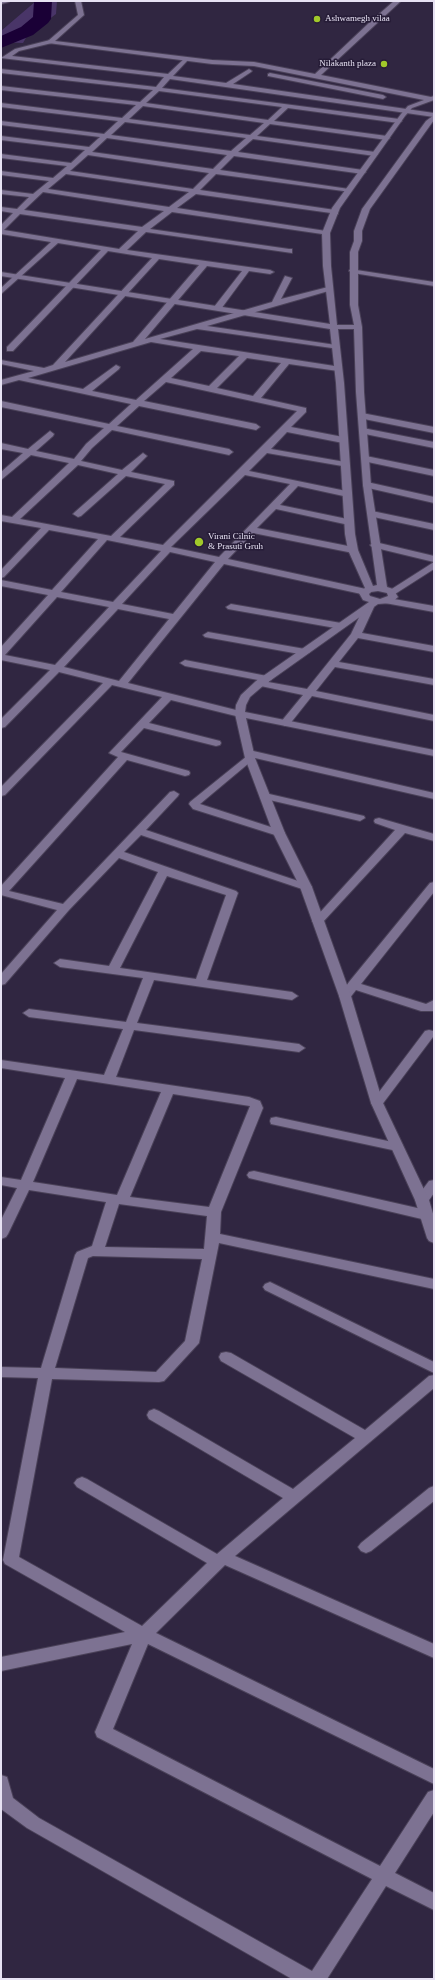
<!DOCTYPE html>
<style>
body{margin:0}
#map{position:relative;width:435px;height:1980px;overflow:hidden;background:#302641;font-family:"Times New Roman",serif}
canvas{display:block}
.frame{position:absolute;inset:0;border:2px solid #e7e2f3;pointer-events:none}
</style>
<div id="map">
<canvas width="435" height="1980"></canvas>
<div class="frame"></div>
</div>
<script>
const ctx = document.querySelector('canvas').getContext('2d');
ctx.lineJoin = 'round';
function paint(path, color) { ctx.fillStyle = color; ctx.fill(path, 'evenodd'); }
const poly = rows => new Path2D(rows.map(r => 'M' + r).join(''));
function strokePath(path, color, width, dash) { ctx.strokeStyle = color; ctx.lineWidth = width; ctx.lineCap = dash ? 'butt' : 'round'; ctx.setLineDash(dash || []); ctx.stroke(path); }
function label(font, color, halo, rows, align = 'center') {
  ctx.font = font + ' "Times New Roman",serif'; ctx.lineWidth = 3; ctx.setLineDash([]); ctx.textBaseline = 'middle'; ctx.strokeStyle = halo; ctx.fillStyle = color; for (const [text, x, y, turn = 0] of rows) {
    ctx.save(); ctx.translate(x, y); ctx.rotate((+turn || 0) * Math.PI / 180); ctx.textAlign = isNaN(turn) ? turn : align; if (halo) ctx.strokeText(text, 0, 0); ctx.fillText(text, 0, 0); ctx.restore();
  }
}
const green = poly([
 [36,1,57,1,56,14,27,36,23,43,1,42,1,31]
]);
const river = poly([
 [34,1,52,1,51,19,48,23,33,35,1,48,1,36,21,27,33,17,34,1]
]);
const street = poly([
 [1,1,8,1,9,2,1,4,1,1],
 [50,40,52,41,52,43,19,51,12,56,168,74,186,57,188,58,188,60,173,76,226,83,249,69,252,71,251,72,233,84,434,113,434,117,170,79,162,88,399,119,402,121,399,123,288,108,274,121,387,136,390,138,387,140,270,124,257,136,375,152,378,154,375,156,253,139,238,152,363,170,366,172,363,174,234,156,220,170,349,189,351,190,351,192,216,174,200,190,335,210,338,210,338,214,196,194,177,208,326,231,329,231,329,235,172,212,150,229,289,249,292,249,292,253,146,232,127,250,270,270,274,272,270,274,249,271,221,309,218,309,214,307,242,271,207,266,145,339,272,302,285,276,292,278,281,299,332,286,332,290,207,326,336,345,339,345,339,349,197,329,160,339,341,367,342,369,338,371,289,364,261,398,306,408,306,412,291,427,343,437,347,440,343,443,287,432,271,449,345,462,348,463,348,467,267,453,249,471,351,492,352,494,348,497,298,486,280,505,352,520,352,524,349,525,276,509,257,528,353,547,358,550,353,553,253,533,228,559,366,589,371,592,366,595,224,564,128,683,244,712,245,714,240,717,171,700,149,723,220,741,221,743,220,745,216,746,144,728,121,752,189,771,190,773,189,775,185,776,127,760,9,891,63,904,170,792,174,791,179,794,178,796,146,830,310,885,312,887,310,889,302,889,141,835,124,852,236,891,238,893,207,980,292,992,298,996,292,1000,154,980,137,1023,299,1044,305,1048,299,1052,134,1030,116,1077,249,1097,260,1101,263,1108,221,1212,220,1234,434,1279,434,1289,219,1243,199,1343,164,1381,159,1382,52,1379,19,1557,142,1626,207,1563,77,1487,74,1483,77,1479,82,1477,87,1479,217,1554,283,1498,149,1419,147,1415,149,1411,154,1409,159,1411,293,1489,355,1438,221,1361,219,1357,221,1353,226,1352,231,1353,365,1430,429,1376,434,1375,434,1388,235,1556,434,1644,434,1658,225,1565,156,1633,434,1769,434,1784,148,1644,113,1729,380,1866,428,1792,434,1790,434,1812,395,1873,434,1893,434,1910,386,1886,327,1979,292,1979,27,1828,1,1809,1,1775,7,1777,13,1798,39,1818,312,1971,372,1879,97,1737,95,1732,132,1644,1,1671,1,1657,125,1632,5,1564,3,1560,38,1378,1,1377,1,1367,41,1368,75,1255,77,1252,92,1246,106,1202,29,1190,8,1234,6,1237,1,1239,1,1220,17,1188,1,1185,1,1177,21,1180,65,1078,1,1068,1,1060,104,1075,123,1029,29,1017,23,1013,29,1009,126,1022,143,978,60,967,54,963,60,959,109,966,158,872,119,858,69,910,5,984,1,985,1,974,57,910,1,895,1,886,118,757,109,753,162,697,112,685,5,795,1,796,1,787,103,683,59,672,5,727,1,728,1,719,50,670,1,660,1,647,48,595,1,586,1,580,52,590,98,539,49,530,4,577,1,578,1,570,41,528,1,521,1,515,12,517,69,463,31,455,1,480,1,472,23,453,1,449,1,443,28,449,50,431,54,434,53,436,36,451,74,459,86,444,104,428,1,407,1,401,109,424,131,404,19,380,1,385,1,380,34,371,1,364,1,360,44,368,53,365,152,258,108,251,13,351,7,351,7,347,101,250,58,243,1,294,1,288,51,242,1,234,1,225,13,213,1,211,1,207,17,209,29,197,1,194,1,190,33,194,49,181,1,175,1,171,53,178,67,166,1,158,1,154,71,163,85,150,1,140,1,136,89,147,100,137,1,125,1,121,104,134,118,121,1,107,1,103,122,118,136,105,1,90,1,86,140,102,153,90,1,73,1,69,156,87,164,77,1,58,15,49,50,40],
 [159,91,282,107,268,120,146,103,159,91],
 [143,106,264,123,250,135,129,119,143,106],
 [125,122,246,138,231,151,111,135,125,122],
 [107,138,227,155,213,169,92,152,107,138],
 [88,155,209,173,193,189,70,171,88,155],
 [66,174,189,192,169,207,48,189,66,174],
 [43,192,164,211,142,227,24,210,43,192],
 [20,214,138,231,119,249,4,230,20,214],
 [159,259,199,265,133,342,65,362,159,259],
 [151,342,193,349,136,400,92,391,119,369,120,367,116,365,83,389,28,378,151,342],
 [201,351,239,356,209,386,171,378,201,351],
 [247,358,281,363,253,396,217,388,247,358],
 [166,382,297,411,163,545,120,537,174,485,174,481,131,472,147,456,143,453,122,470,81,461,92,448,112,430,229,455,233,452,229,449,117,426,139,406,256,430,260,427,256,424,144,401,166,382],
 [78,465,118,474,75,512,73,514,78,517,81,516,126,476,165,484,111,536,20,519,78,465],
 [245,475,290,484,219,557,171,547,245,475],
 [107,540,161,551,113,602,61,592,107,540],
 [170,552,215,562,173,614,122,604,170,552],
 [57,597,109,607,55,665,5,655,57,597],
 [118,609,169,619,119,681,64,667,118,609],
 [167,876,226,895,196,979,120,968,167,876],
 [77,1079,161,1092,117,1195,33,1182,77,1079],
 [173,1094,250,1106,209,1207,130,1197,173,1094],
 [119,1204,207,1216,204,1249,105,1247,119,1204],
 [93,1256,202,1259,185,1341,156,1372,55,1368,88,1258,93,1256],
 [350,269,434,282,434,286,353,273,349,271,350,269],
 [362,413,434,427,434,433,359,418,358,416,362,413],
 [363,428,434,442,434,448,360,433,360,429,363,428],
 [366,456,434,470,434,476,363,461,363,457,366,456],
 [367,482,434,497,434,503,364,487,363,485,367,482],
 [372,511,434,524,434,530,369,516,369,512,372,511],
 [375,542,434,556,434,562,372,547,370,545,375,542],
 [434,562,434,569,395,594,392,595,387,592,434,562],
 [388,598,434,606,434,612,385,603,383,601,388,598],
 [231,604,341,623,346,626,341,629,228,609,226,607,231,604],
 [369,604,374,607,362,633,434,646,434,652,358,638,339,662,434,679,434,685,335,667,316,691,434,715,434,721,312,696,289,725,285,726,280,723,303,695,256,685,255,683,258,680,185,666,180,663,185,660,267,676,272,679,268,682,307,689,351,634,364,607,369,604],
 [208,632,305,649,310,652,305,655,205,637,203,635,208,632],
 [249,750,434,793,434,799,255,758,200,804,283,831,285,833,283,835,275,835,193,809,189,804,190,802,247,756,244,753,249,750],
 [265,793,364,816,365,818,360,821,261,798,260,796,265,793],
 [379,818,434,834,434,841,405,833,322,923,314,923,312,921,314,919,395,830,375,823,374,821,375,819,379,818],
 [434,882,434,892,361,984,426,1004,434,1000,434,1011,421,1011,356,990,349,999,341,999,339,996,349,982,430,883,434,882],
 [429,1030,433,1031,433,1037,381,1106,373,1106,371,1103,373,1100,425,1031,429,1030],
 [276,1117,397,1143,402,1144,403,1147,402,1150,397,1151,271,1124,270,1121,271,1118,276,1117],
 [254,1171,426,1210,431,1212,433,1215,431,1218,426,1220,249,1178,247,1175,249,1172,254,1171],
 [434,1180,434,1193,427,1203,417,1203,415,1200,417,1197,429,1181,434,1180],
 [270,1282,434,1362,434,1373,265,1290,263,1287,265,1284,270,1282],
 [434,1486,434,1501,371,1551,366,1553,361,1551,358,1547,361,1543,429,1488,434,1486]
]);
const secondary = poly([
 [75,1,81,1,84,15,55,41,212,60,254,62,315,74,370,22,394,1,401,1,321,75,431,97,434,96,434,100,412,108,405,116,340,208,330,233,331,266,337,325,354,325,350,305,350,252,354,241,354,231,362,209,426,121,434,115,434,120,370,209,362,231,362,241,358,252,358,305,362,327,364,392,371,485,387,587,393,589,398,597,391,603,378,604,264,685,250,697,246,705,245,712,434,750,434,756,246,718,255,758,285,833,312,887,351,996,383,1103,429,1200,434,1217,434,1243,429,1241,427,1238,415,1200,371,1103,339,996,300,887,273,833,245,758,235,714,236,705,241,695,256,681,369,602,363,600,359,593,365,588,348,550,345,534,336,383,330,329,1,276,1,272,330,324,323,266,322,233,332,208,401,114,408,106,424,100,254,66,212,64,48,43,48,41,78,15,75,1],
 [338,329,354,329,356,392,363,485,377,585,373,586,358,550,355,534,344,383,338,329],
 [378,591,387,593,388,596,380,599,370,596,369,594,371,592,378,591],
 [270,73,383,95,386,97,383,99,268,76,268,74,270,73]
]);
const markers = [
 [317,19,4,"#a1c92a"],
 [384,64,4,"#a1c92a"],
 [199,542,5,"#a1c92a"]
];
const farPoinames = [
 ["Ashwamegh vilaa",325,19],
 ["Nilakanth plaza",376,64,"right"],
 ["Virani Cilnic",208,537],
 ["& Prasuti Gruh",208,547]
];
paint(green, '#493568');
paint(river, '#1a0036');
strokePath(street, '#4a4158', 2);
strokePath(secondary, '#4a4158', 2);
paint(street, '#7d7292');
paint(secondary, '#7d7292');
for (const [x, y, r, color] of markers) { const dot = new Path2D(); dot.arc(x, y, r, 0, 2 * Math.PI); ctx.fillStyle = color; ctx.fill(dot); strokePath(dot, '#261c37', 1.5); }
label('9px', '#e7e2f3', '#261c37', farPoinames, 'left');
</script>
